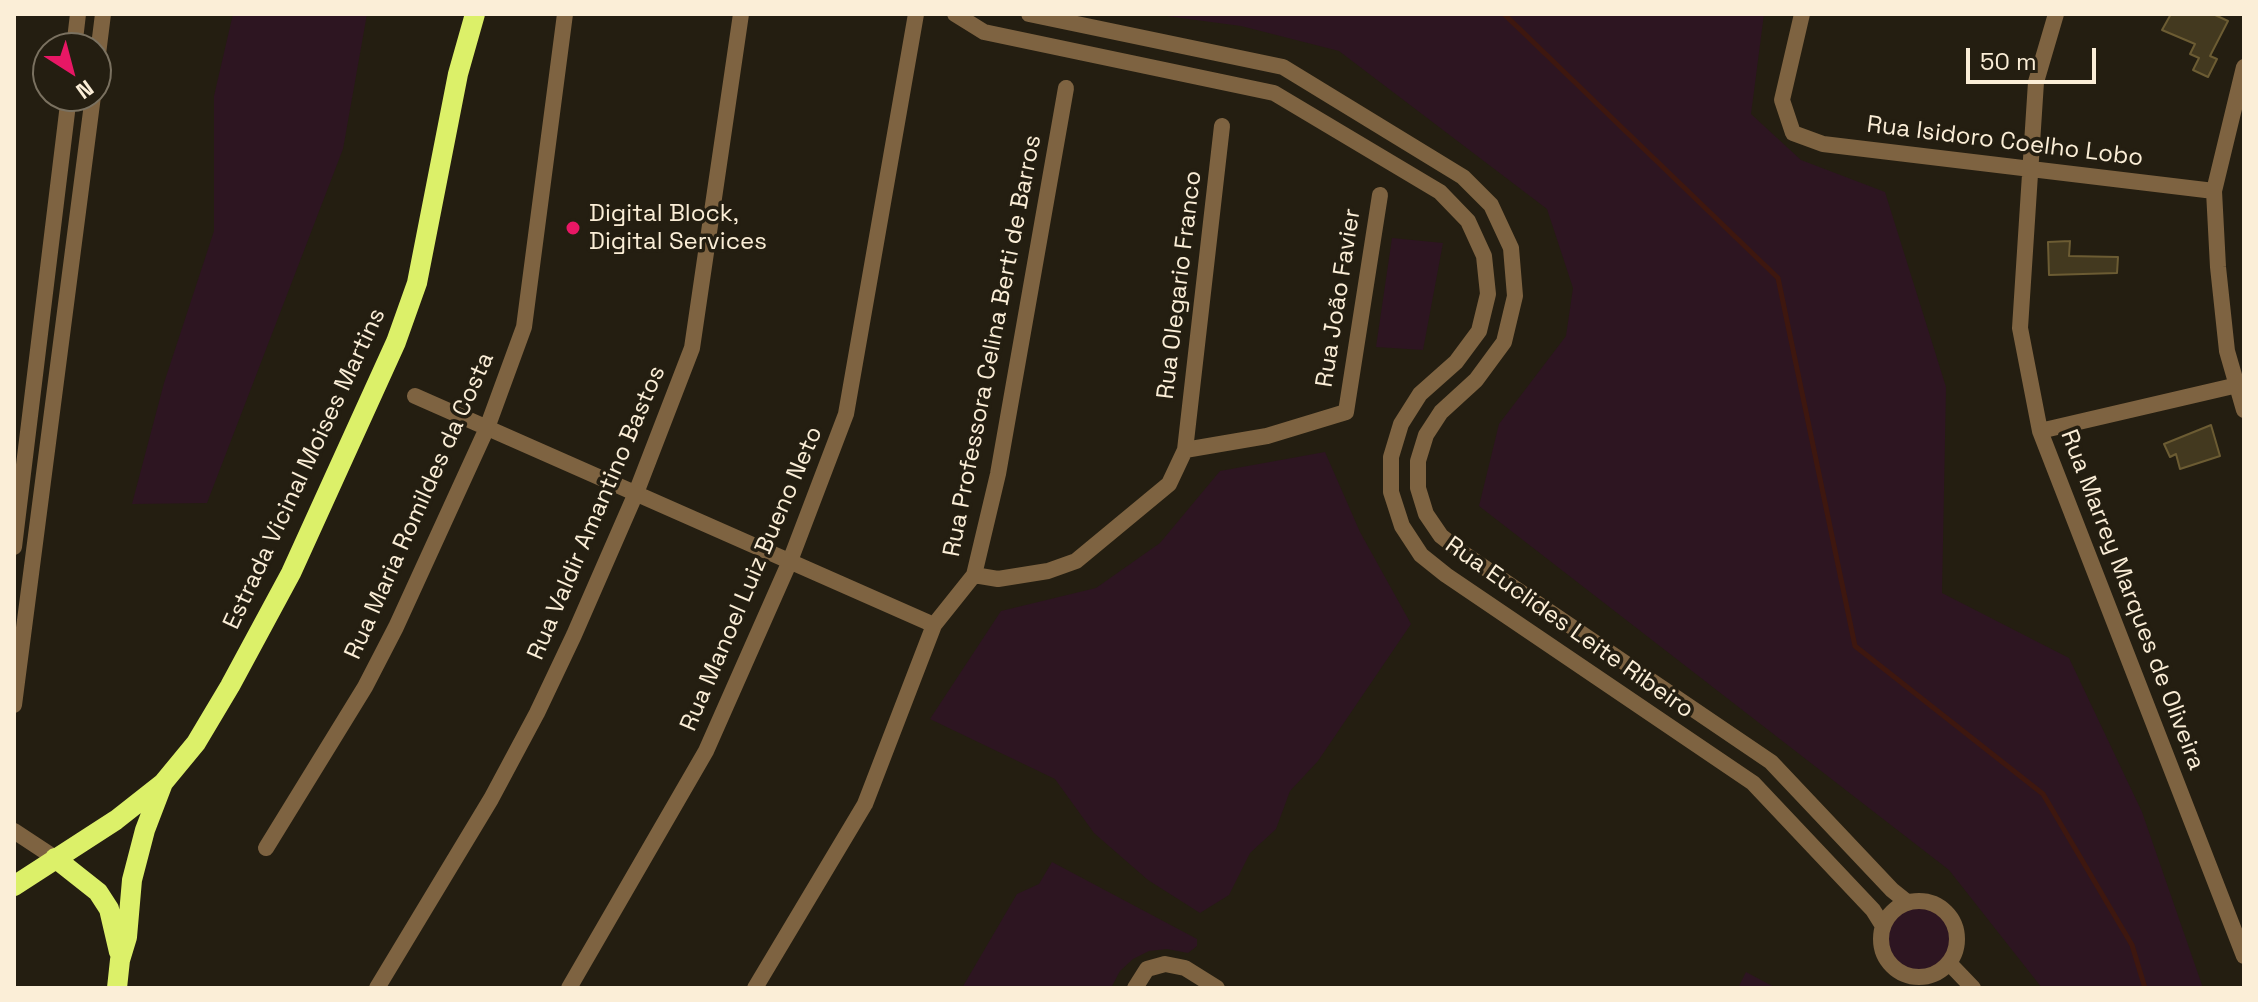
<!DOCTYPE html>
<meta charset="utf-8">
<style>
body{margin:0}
#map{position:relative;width:2258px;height:1002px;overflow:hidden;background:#241e11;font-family:"Space Grotesk",sans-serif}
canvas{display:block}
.frame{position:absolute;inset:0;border:16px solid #fbeed7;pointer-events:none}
.north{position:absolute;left:32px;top:32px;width:80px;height:80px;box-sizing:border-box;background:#241e11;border:2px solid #7a7160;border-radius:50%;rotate:144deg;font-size:22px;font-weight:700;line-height:32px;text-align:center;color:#fbeed7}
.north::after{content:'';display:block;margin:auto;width:28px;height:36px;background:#e81765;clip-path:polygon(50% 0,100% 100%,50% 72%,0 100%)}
.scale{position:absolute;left:1966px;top:48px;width:130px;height:36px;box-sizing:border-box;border:4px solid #fbeed7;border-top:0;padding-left:10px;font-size:24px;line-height:28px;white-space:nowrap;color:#fbeed7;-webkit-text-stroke:6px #241e11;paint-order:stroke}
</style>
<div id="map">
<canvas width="2258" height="1002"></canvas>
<div class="frame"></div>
<div class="north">N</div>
<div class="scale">50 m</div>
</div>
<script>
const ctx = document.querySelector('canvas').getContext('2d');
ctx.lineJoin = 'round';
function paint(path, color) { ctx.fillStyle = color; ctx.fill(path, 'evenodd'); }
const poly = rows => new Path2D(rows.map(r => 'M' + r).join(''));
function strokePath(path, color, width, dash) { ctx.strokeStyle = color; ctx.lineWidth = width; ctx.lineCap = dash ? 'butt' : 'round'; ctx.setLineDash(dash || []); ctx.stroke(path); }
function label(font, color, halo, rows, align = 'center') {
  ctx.font = font + ' "Space Grotesk",sans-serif'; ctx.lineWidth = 7; ctx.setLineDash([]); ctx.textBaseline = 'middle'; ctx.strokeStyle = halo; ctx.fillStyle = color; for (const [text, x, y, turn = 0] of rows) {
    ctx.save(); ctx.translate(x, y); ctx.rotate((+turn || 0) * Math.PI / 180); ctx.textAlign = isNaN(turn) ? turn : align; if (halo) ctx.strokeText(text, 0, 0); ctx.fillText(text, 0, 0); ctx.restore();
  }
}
const green = poly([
 [233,14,367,14,343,149,207,503,132,504,164,383,214,231,214,96],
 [1151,14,1764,14,1751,114,1801,160,1885,192,1946,387,1942,593,2069,658,2142,812,2203,988,2042,988,1949,870,1479,506,1499,424,1566,336,1573,288,1547,209,1339,51,1241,26],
 [1392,238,1443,243,1423,350,1376,347],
 [1325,452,1360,532,1411,624,1318,761,1290,791,1276,829,1250,853,1229,895,1200,913,1148,880,1094,833,1055,779,930,719,1001,611,1096,588,1160,543,1220,471],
 [1052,862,1197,939,1197,946,1188,953,1167,949,1149,951,1133,959,1120,971,1111,988,962,988,1017,894,1039,884],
 '1887 939a32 32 0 1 1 64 0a32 32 0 1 1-64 0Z',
 [1746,972,1776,988,1738,988]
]);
const stream = poly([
 [1504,14,1778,278,1855,646,2043,794,2132,945,2145,988]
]);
const building = poly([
 [2171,14,2213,14,2228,21,2210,56,2217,59,2208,77,2193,70,2199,58,2190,54,2195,44,2162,30,2171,14],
 [2070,241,2069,256,2118,257,2117,273,2049,275,2048,242,2070,241],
 [2211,425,2220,456,2180,469,2176,454,2170,457,2164,444,2211,425]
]);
const street = poly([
 [955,14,984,32,1274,93,1440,192,1468,221,1484,256,1488,294,1479,331,1456,362,1420,394,1401,424,1391,457,1391,492,1402,526,1421,555,1446,575,1753,783,1873,910,1883,926],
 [1029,14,1283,67,1463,177,1491,205,1511,248,1515,296,1504,342,1476,380,1441,412,1426,435,1418,461,1418,488,1426,514,1441,536,1463,553,1771,762,1892,890,1907,902],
 [1802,14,1782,100,1793,133,1823,144,2214,191],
 [2056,14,2036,82,2020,328,2040,431,2244,956],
 [74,48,78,14],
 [2244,67,2214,191,2218,267,2227,351,2244,410],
 [96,70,103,14],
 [415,396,934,625],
 [2040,431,2242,384],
 [1185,450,1222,126],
 [14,547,69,96],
 [974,575,998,579,1048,571,1076,561,1169,484,1185,450,1267,436,1346,412,1380,195],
 [14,705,93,96],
 [14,831,55,858],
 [266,848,365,687,396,627,487,428,524,327,565,14],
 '1881 939a38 38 0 1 1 76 0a38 38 0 1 1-76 0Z',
 [1949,963,1973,988],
 [377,988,491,799,537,713,574,635,636,493,692,348,741,14],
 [569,988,706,751,790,561,846,414,916,14],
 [755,988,865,804,934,625,974,575,998,474,1066,88],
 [1135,988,1147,969,1165,964,1185,968,1217,988]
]);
const primary = poly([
 [55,858,98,892,109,909,119,952],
 [14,886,116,820,163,783,196,743,230,686,291,573,396,342,417,283,458,74,475,14],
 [117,988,120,960,127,937,132,880,145,830,163,783]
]);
const markers = [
 [573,228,8,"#e81765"]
];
const streetNames = [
 ["Rua Isidoro Coelho Lobo",2005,142,7],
 ["Rua Olegario Franco",1180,285,-83],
 ["Rua João Favier",1339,298,-81],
 ["Rua Professora Celina Berti de Barros",993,346,-79],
 ["Estrada Vicinal Moises Martins",305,469,-65],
 ["Rua Maria Romildes da Costa",420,506,-66],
 ["Rua Valdir Amantino Bastos",597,513,-67],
 ["Rua Manoel Luiz Bueno Neto",752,579,-67],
 ["Rua Marrey Marques de Oliveira",2132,600,69],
 ["Rua Euclides Leite Ribeiro",1569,628,35]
];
const poiNames = [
 ["Digital Block,",589,214],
 ["Digital Services",589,242]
];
paint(green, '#2d1521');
strokePath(stream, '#3e170f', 5);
paint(building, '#43391f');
strokePath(building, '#6c5c33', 2);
strokePath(street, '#7e6341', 16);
strokePath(primary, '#dcf069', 20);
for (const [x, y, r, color] of markers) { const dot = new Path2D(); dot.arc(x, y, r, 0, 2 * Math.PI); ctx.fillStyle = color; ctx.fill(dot); strokePath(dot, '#241e11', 3); }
label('24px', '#fbeed7', '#241e11', streetNames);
label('24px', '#fbeed7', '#241e11', poiNames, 'left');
</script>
